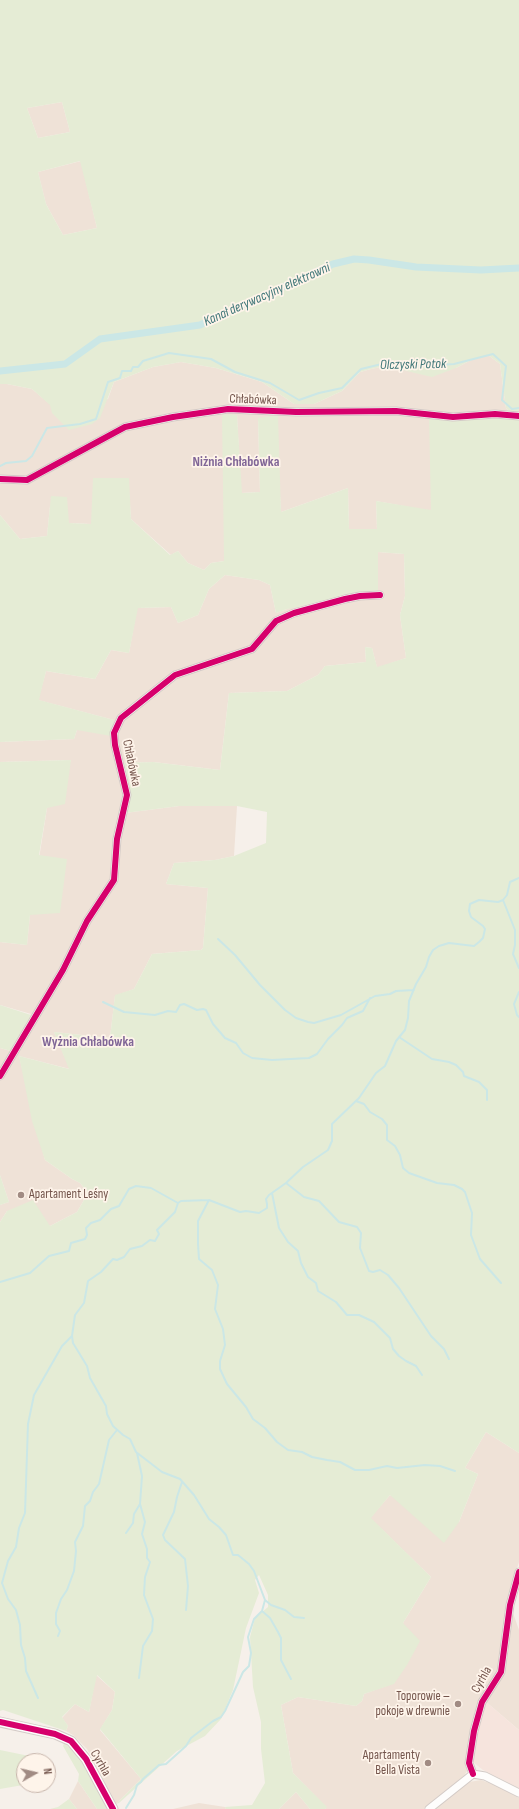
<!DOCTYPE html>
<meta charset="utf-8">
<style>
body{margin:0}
#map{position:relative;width:519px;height:1809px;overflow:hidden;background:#f6f0ea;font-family:"Sofia Sans Condensed",sans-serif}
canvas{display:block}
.north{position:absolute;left:16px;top:1753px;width:40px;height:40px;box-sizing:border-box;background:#fef4ea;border:1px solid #c6b4aa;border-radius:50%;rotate:82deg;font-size:11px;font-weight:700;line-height:16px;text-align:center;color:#73544b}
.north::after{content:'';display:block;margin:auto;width:14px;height:18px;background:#a18b83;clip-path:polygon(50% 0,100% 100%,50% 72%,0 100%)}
</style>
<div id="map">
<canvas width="519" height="1809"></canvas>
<div class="north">N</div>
</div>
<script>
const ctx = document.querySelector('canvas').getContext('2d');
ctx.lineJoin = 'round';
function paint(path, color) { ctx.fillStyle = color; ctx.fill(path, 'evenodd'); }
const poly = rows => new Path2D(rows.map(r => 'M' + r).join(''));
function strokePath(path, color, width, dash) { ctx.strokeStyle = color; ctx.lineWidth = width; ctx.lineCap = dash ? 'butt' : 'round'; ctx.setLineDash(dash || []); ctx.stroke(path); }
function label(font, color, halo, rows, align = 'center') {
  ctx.font = font + ' "Sofia Sans Condensed",sans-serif'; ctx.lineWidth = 3.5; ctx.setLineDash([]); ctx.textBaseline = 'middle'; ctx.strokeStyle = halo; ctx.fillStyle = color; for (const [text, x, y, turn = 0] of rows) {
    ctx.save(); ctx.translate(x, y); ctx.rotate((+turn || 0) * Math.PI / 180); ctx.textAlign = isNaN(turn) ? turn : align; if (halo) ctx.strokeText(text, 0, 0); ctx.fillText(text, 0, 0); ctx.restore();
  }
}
const residential = poly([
 [62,102,70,132,38,138,27,108],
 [81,161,97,228,63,235,46,204,38,172],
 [488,355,500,364,506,408,509,411,519,411,519,418,431,511,376,501,377,529,349,529,348,488,281,512,279,479,258,418,260,492,241,493,237,415,224,561,211,563,204,570,188,563,178,551,171,555,131,519,128,478,91,524,69,523,50,506,47,536,20,539,0,515,0,384,7,384,32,389,51,405,108,399,114,382,153,367,181,362,216,368,262,382,294,404,314,404,342,391,360,372,371,369,385,366,405,370,456,368,473,359],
 [378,552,404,554,405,596,400,615,406,658,377,668,372,648,365,647,366,662,325,666,318,675,287,691,229,693,220,770,153,762,124,763,130,789,125,813,179,806,237,806,234,856,215,860,174,863,166,884,208,888,203,948,201,950,152,954,134,989,115,996,110,1038,54,1032,70,1069,19,1056,45,1160,72,1179,80,1183,88,1193,77,1212,50,1226,7,1211,0,1222,0,1205,9,1202,0,1175,0,1048,11,1051,31,1014,0,1005,0,942,27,945,30,915,47,808,71,760,0,762,0,742,74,739,77,730,114,720,38,700,46,671,95,679,111,650,129,653,137,608,171,607,178,623,198,615,209,589,225,575,259,580,270,585,276,613,287,609],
 [486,1432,519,1453,519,1562,507,1601,500,1667,482,1697,467,1757,467,1771,464,1776,424,1809,325,1809,326,1807,293,1773,281,1705,298,1697,356,1706,362,1701,364,1694,394,1683,403,1623,431,1577,370,1518,390,1495,459,1522,478,1474,465,1468],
 [513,1613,519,1630,519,1730,485,1701,498,1685,504,1672,508,1654,509,1632],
 [96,1675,115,1692,112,1710,100,1730,141,1779,116,1804,87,1749,73,1735,66,1731,68,1726,62,1718,75,1704,89,1712],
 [481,1780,495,1785,519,1798,519,1809,435,1809,469,1782],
 [78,1781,97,1809,77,1809,69,1799],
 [296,1792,310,1809,279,1809],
 [199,1803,225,1807,226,1809,173,1809]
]);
const commercial = poly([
 [485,1701,519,1730,519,1788,483,1770,473,1762,472,1758]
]);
const green = poly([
 [0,0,519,0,519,411,509,411,506,408,500,364,488,355,473,359,456,368,432,377,385,366,371,369,360,372,342,391,314,404,294,404,262,382,216,368,181,362,153,367,114,382,100,418,92,424,69,430,52,413,50,405,32,389,7,384,0,384],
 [62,102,70,132,38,138,27,108],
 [80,161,97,228,63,235,46,204,38,172],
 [222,414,237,415,242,493,260,492,258,418,278,415,281,512,348,488,349,529,377,529,376,501,431,510,429,417,492,415,519,418,519,1453,486,1432,465,1468,478,1474,459,1522,444,1543,390,1495,371,1518,431,1577,403,1623,420,1641,407,1665,394,1684,364,1694,362,1701,356,1706,298,1697,281,1705,293,1773,327,1807,325,1809,310,1809,296,1792,279,1809,226,1809,225,1807,252,1805,265,1783,261,1749,261,1722,253,1687,250,1637,255,1618,268,1607,268,1595,259,1575,255,1580,259,1593,246,1628,233,1690,221,1719,205,1736,177,1751,159,1767,119,1803,116,1804,141,1779,100,1729,112,1710,115,1692,97,1675,89,1712,75,1704,62,1717,68,1726,66,1731,3,1710,0,1711,0,1222,7,1211,33,1200,50,1226,77,1212,88,1193,80,1183,72,1179,45,1160,32,1121,19,1056,69,1069,54,1032,110,1038,115,995,134,989,152,954,201,950,203,948,208,888,166,884,174,863,215,860,234,856,266,843,267,812,237,806,179,806,125,813,130,789,124,763,153,762,220,770,229,693,287,691,318,675,325,666,366,662,365,647,372,648,377,667,406,658,400,615,405,596,404,554,378,552,378,590,287,609,276,613,270,585,259,580,225,575,209,589,198,615,178,623,171,607,138,608,129,653,111,650,95,679,46,671,39,700,114,720,111,736,77,730,74,739,0,742,0,515,20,539,47,536,51,496,67,497,69,523,91,524,93,478,129,478,131,519,170,555,178,551,188,563,204,570,211,563,224,561],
 [71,760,65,804,47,808,39,855,67,859,60,913,30,915,27,945,0,942,0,762],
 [0,1005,31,1015,11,1051,0,1048],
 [0,1175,9,1202,0,1205],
 [64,1743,78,1755,90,1772,107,1809,97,1809,78,1781,79,1774,63,1746],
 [0,1750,34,1757,32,1761,24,1761,23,1785,0,1789],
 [69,1799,77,1809,50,1809,58,1807]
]);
const stream = poly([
 [0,466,6,463,26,461,32,456,47,428,80,424,96,419,108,382,120,378,122,371,131,371,133,367,138,367,143,361,169,353,211,359,235,372,270,383,299,400,319,393,342,388,361,369,386,363,407,367,454,364,493,354,506,366,502,400,512,409,519,408],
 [503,900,515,930,515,945,513,954,519,968],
 [218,939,235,955,260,985,285,1010,296,1018,308,1022,314,1023,341,1015,375,996,390,994,396,991,414,990],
 [519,992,514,1004,517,1015,519,1017],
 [103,1002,124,1012,155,1015,168,1011,176,1012,180,1005,184,1004,197,1010,203,1009,206,1010,213,1024,225,1038,236,1043,243,1053,252,1058,272,1060,309,1058,317,1054,328,1039,342,1025,347,1018,363,1011,370,998],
 [399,1037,432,1059,449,1062,456,1065,463,1072,464,1076,479,1082,487,1090,487,1100],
 [356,1101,364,1104,370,1112,382,1119,387,1125,387,1140,395,1146,400,1155,403,1168,409,1173,437,1183,454,1185,462,1189,465,1192,472,1213,471,1235,480,1259,501,1283],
 [286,1183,304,1197,319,1201,339,1222,357,1227,361,1233,360,1248,369,1271,373,1272,380,1270,388,1275,399,1288,431,1336,444,1349,449,1359],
 [272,1193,279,1228,288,1242,298,1251,301,1263,308,1277,316,1283,318,1291,336,1302,347,1315,359,1315,374,1322,390,1338,393,1349,399,1356,406,1361,416,1366,422,1375],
 [209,1200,198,1221,198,1244,199,1259,212,1270,218,1285,215,1309,223,1329,225,1345,220,1361,220,1369,227,1384,246,1407,253,1419,265,1428,277,1442,288,1450,302,1452,312,1457,327,1460,340,1462,355,1470,369,1470,387,1466,397,1468,425,1465,440,1466,455,1471],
 [0,1282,30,1273,49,1256,69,1251,71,1243,85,1239,87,1235,86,1228,91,1223,100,1220,111,1209,119,1206,129,1189,136,1186,151,1188,178,1203,181,1201,209,1200,240,1212,246,1211,259,1213,267,1208,267,1204,266,1199,269,1195,286,1183,303,1167,328,1150,332,1141,332,1124,359,1098,376,1073,385,1066,396,1041,405,1030,408,1018,409,1001,416,984,426,967,429,957,433,950,439,946,449,943,474,946,479,942,483,938,485,929,483,926,471,917,469,911,470,904,479,900,498,902,503,900,507,895,510,882,519,878],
 [137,1453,142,1476,140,1504,145,1522,142,1534,147,1549,147,1558,150,1562,145,1577,144,1595,153,1619,152,1631,143,1646,139,1678],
 [182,1482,177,1497,174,1512,163,1535,165,1540,185,1559,188,1586,186,1610],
 [126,1533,133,1523,134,1514,140,1504],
 [265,1600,271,1605,285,1610,294,1617,304,1618],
 [262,1611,270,1618,278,1632,281,1638,281,1660,291,1679],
 [58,1636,60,1631,56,1624,56,1613,61,1599,67,1590,74,1571,76,1551,75,1542,83,1526,85,1506,90,1501,93,1492,99,1484,109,1440,117,1430],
 [38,1698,26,1671,25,1658,21,1645,20,1625,16,1610,8,1599,2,1583,8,1561,16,1547,19,1528,25,1513,28,1424,34,1395,62,1346,72,1336],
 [126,1808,134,1795,137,1785,141,1782,143,1779,159,1765,166,1764,186,1746,191,1738,213,1721,221,1717,225,1711,243,1672,249,1666,251,1653,248,1637,254,1619,262,1611,265,1600,254,1571,249,1564,238,1555,233,1555,226,1535,219,1527,209,1519,194,1495,180,1479,162,1472,136,1452,130,1439,123,1435,113,1426,107,1414,106,1406,90,1378,87,1366,73,1343,72,1336,75,1315,84,1303,88,1281,101,1272,113,1259,117,1260,124,1257,130,1249,142,1246,150,1240,155,1241,159,1234,157,1230,175,1212,178,1203]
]);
const canal = poly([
 [0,371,65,364,100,339,200,325,333,264,354,259,369,260,416,267,481,270,519,268]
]);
const minor = poly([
 [0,479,27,480,125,427,173,417,228,409,296,412,396,411,453,417,495,414,519,416],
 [0,1076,63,970,87,921,114,880,117,839,127,795,115,745,114,733,121,718,175,675,252,649,276,621,294,613,345,599,360,596,380,595],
 [473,1774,469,1763,474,1731,482,1702,501,1672,510,1605,519,1572],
 [429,1809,473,1774,485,1776,519,1793]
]);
const tertiary = poly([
 [0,1722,55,1734,71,1741,86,1759,113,1809]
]);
const cycleway = poly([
 [0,479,27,480,125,427,173,417,228,409,296,412,396,411,453,417,495,414,519,416],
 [0,1076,63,970,87,921,114,880,117,839,127,795,115,745,114,733,121,718,175,675,252,649,276,621,294,613,345,599,360,596,380,595],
 [0,1722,55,1734,71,1741,86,1759,113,1809],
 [473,1774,469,1763,474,1731,482,1702,501,1672,510,1605,519,1572]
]);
const markers = [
 [21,1195,4,"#a18b83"],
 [458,1704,4,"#a18b83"],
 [428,1763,4,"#a18b83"]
];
const streetNames = [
 ["Chłabówka",253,400,2],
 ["Chłabówka",131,763,78],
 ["Cyrhla",482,1680,-61],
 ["Cyrhla",100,1763,60]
];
const poiNames = [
 ["Apartament Leśny",29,1195,"left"],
 ["Toporowie –",450,1697],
 ["pokoje w drewnie",450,1712],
 ["Apartamenty",420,1756],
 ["Bella Vista",420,1771]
];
const waterNames = [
 ["Kanał derywacyjny elektrowni",267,295,-24],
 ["Olczyski Potok",413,365,-1]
];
const neighbourhoodNames = [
 ["Niżnia Chłabówka",236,462],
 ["Wyżnia Chłabówka",88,1042]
];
paint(residential, '#efe2d7');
paint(commercial, '#f6e4dd');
paint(green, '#e5ecd5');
strokePath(stream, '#cbe7e6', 2);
strokePath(canal, '#cbe7e6', 7);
strokePath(minor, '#d4cbc7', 9);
strokePath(tertiary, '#d4cbc7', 11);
strokePath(minor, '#fefdfc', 7);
strokePath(tertiary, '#fefdfc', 9);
strokePath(cycleway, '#d6006c', 6);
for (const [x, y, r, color] of markers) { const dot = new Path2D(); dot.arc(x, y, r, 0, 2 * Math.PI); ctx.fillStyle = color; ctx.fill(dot); strokePath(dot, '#fef4ea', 1.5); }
label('13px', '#73544b', '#fef4ea', streetNames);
label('13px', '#73544b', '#fef4ea', poiNames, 'right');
label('italic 14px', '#3f7678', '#fef4ea', waterNames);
label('bold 14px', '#806697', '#fef4ea', neighbourhoodNames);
</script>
